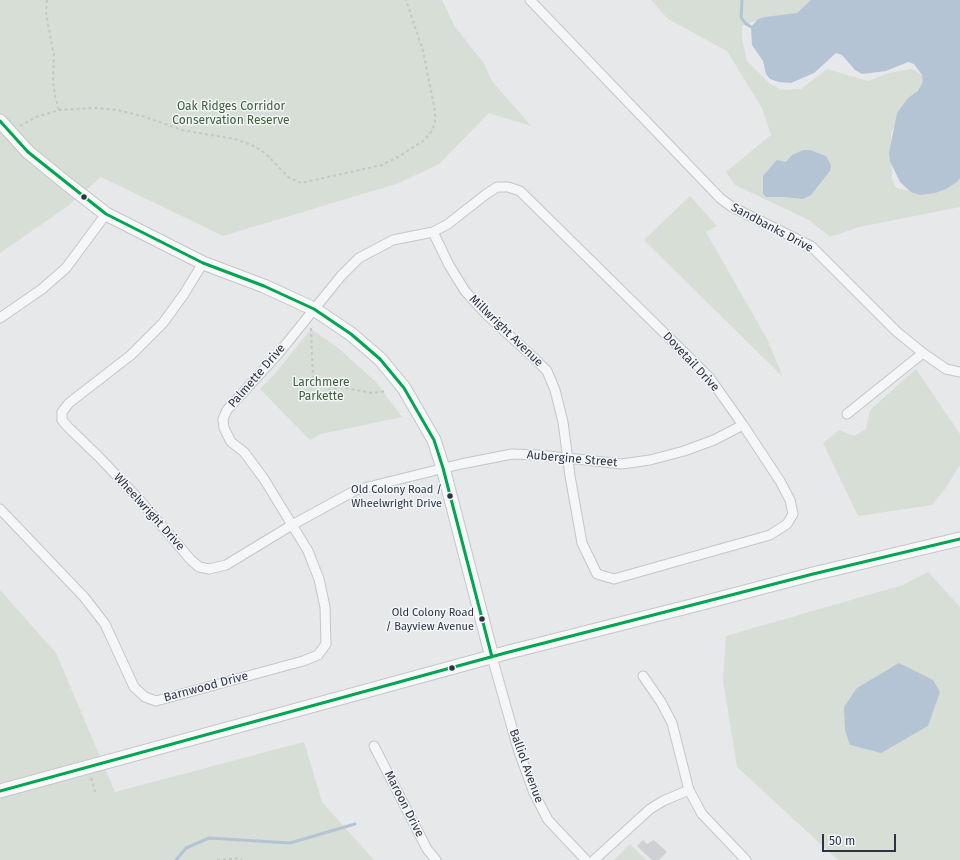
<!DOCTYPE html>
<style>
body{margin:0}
#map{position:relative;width:960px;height:860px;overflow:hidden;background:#e6e8ea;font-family:"Fira Sans",sans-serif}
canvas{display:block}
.scale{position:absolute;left:822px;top:834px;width:74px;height:18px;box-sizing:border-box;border:2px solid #2b3445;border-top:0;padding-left:5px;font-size:12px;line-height:14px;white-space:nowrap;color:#2b3445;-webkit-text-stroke:3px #f4f6f9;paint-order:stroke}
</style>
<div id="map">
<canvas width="960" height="860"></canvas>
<div class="scale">50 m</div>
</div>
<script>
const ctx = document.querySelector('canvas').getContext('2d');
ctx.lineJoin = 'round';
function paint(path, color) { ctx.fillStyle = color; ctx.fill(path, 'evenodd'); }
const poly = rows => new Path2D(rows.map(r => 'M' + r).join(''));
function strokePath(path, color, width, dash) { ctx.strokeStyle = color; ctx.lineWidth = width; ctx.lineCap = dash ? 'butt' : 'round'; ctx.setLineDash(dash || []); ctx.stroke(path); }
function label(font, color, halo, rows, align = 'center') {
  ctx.font = font + ' "Fira Sans",sans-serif'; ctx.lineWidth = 3; ctx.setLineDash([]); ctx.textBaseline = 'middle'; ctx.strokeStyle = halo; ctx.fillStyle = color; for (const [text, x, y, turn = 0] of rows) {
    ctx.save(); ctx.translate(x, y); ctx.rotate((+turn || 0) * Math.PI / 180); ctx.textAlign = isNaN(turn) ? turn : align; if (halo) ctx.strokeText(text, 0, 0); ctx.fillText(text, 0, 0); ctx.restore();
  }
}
const green = poly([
 [0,0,442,0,455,27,483,62,492,81,531,126,489,113,439,164,399,183,223,236,101,177,68,206,0,253],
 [651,0,814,0,807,13,758,20,742,26,742,38,747,61,769,83,781,90,801,89,827,69,868,81,889,73,911,69,916,71,923,77,923,92,906,103,891,133,892,179,896,188,916,192,960,175,960,207,859,227,830,237,809,220,735,185,726,172,771,135,762,108,727,51,668,19],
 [690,196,717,226,706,232,767,339,783,377,644,240],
 [311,329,337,347,375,381,402,417,321,434,310,440,260,389,278,370],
 [916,369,960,434,960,465,947,486,932,505,858,516,823,443,839,430,854,436,866,429,870,410],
 [928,572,960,607,960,860,838,860,737,767,723,680,726,636,903,585],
 [0,590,56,653,115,792,304,742,322,802,374,860,0,860],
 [630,844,646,860,614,860]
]);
const water = poly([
 [811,0,960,0,960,178,957,182,946,189,935,193,920,195,911,192,900,182,890,161,889,153,897,113,908,98,918,91,923,82,922,75,914,64,908,62,886,71,862,74,855,70,842,55,836,53,814,73,791,83,779,82,770,79,766,74,763,61,752,45,751,27,758,19,765,17,797,13],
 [803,150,810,150,826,156,831,165,830,171,811,195,803,199,785,197,766,197,763,194,763,176,777,160,786,162,792,155],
 [899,663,933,680,940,692,928,726,881,753,850,745,845,730,844,707,857,688]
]);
const stream = poly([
 [742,0,741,17,745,23,751,27],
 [176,860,186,848,209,838,290,843,355,824]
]);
const building = poly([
 [643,840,647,844,654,840,667,852,659,860,652,860,637,846]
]);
const path = poly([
 [47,0,46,13,54,56,53,82,55,96,59,110],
 [20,126,36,117,59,110,95,108,117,110,142,116,182,130,235,139,254,146,265,153,288,177,301,183,382,165,398,157,423,141,432,131,435,122,435,111,423,51,406,0],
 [311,328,313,378],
 [328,390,340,387,372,393,386,391],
 [91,778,96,794],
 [217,860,240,858,242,860]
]);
const street = poly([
 [530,0,720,198,732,207,811,246,897,332,923,353,946,369,960,372],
 [203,263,184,294,163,323,131,355,69,403,62,412,62,420,69,428,99,457,137,497,191,560,199,567,209,569,226,565,292,525,356,490,461,464,512,454,539,455,622,464,650,460,684,451,714,440,743,425],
 [0,318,42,289,66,268,106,214],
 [847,414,923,353],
 [0,509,84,597,105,624,134,687,145,697,156,701,303,661,318,655,326,644,325,607,319,579,308,551,264,479,244,452,231,442,224,428,223,419,227,410,278,354,341,276,359,258,393,240,433,232,448,224,485,195,497,187,508,187,520,191,709,377,743,425,780,481,790,500,793,514,787,524,770,535,614,579,597,574,582,543,570,476,563,422,555,390,547,371,534,358,487,315,465,291,449,265,433,232],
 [492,657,518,749,534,793,548,820,586,860],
 [643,676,661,702,672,723,689,790,702,814,746,860],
 [374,746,427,849,436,860],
 [594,860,650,809,663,801,689,790]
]);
const secondary = poly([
 [0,121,28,152,66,183,106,214,203,263,264,286,314,309,351,334,380,359,404,388,434,440,443,468,492,657],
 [0,791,509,652,695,605,813,574,960,539]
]);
const bus1 = poly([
 [0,121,28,152,106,214,203,263,264,286,314,309,351,334,380,359,404,388,434,440,443,468,492,657],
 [0,791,509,652,813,574,960,539]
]);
const markers = [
 [84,197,3.5,"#2b3445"],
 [450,496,3.5,"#2b3445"],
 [482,619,3.5,"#2b3445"],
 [452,668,3.5,"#2b3445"]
];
const busNames = [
 ["Old Colony Road /",442,490],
 ["Wheelwright Drive",442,504],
 ["Old Colony Road",474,613],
 ["/ Bayview Avenue",474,627]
];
const parkNames = [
 ["Oak Ridges Corridor",231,107],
 ["Conservation Reserve",231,121],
 ["Larchmere",321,383],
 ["Parkette",321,397]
];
const streetNames = [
 ["Sandbanks Drive",772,228,28],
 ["Millwright Avenue",506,331,44],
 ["Dovetail Drive",691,362,47],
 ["Palmette Drive",257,376,-49],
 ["Aubergine Street",572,459,5],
 ["Wheelwright Drive",149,512,48],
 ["Barnwood Drive",206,687,-15],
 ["Balliol Avenue",526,766,70],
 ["Maroon Drive",404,804,63]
];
paint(green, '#d6ded6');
paint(water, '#b4c4d5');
strokePath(stream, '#b4c4d5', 3);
paint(building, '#ced0d3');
strokePath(street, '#c4c6c8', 11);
strokePath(secondary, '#c4c6c8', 15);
strokePath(path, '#c5c6ca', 2, [3, 3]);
strokePath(street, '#f5f6f7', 9);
strokePath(secondary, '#f8f8f8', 13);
strokePath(bus1, '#00a651', 3);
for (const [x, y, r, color] of markers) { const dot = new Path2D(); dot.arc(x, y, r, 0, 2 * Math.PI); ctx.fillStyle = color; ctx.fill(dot); strokePath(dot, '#f4f6f9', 1.5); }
label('11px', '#2b3445', '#f4f6f9', busNames, 'right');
label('12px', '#3f6138', '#f4f6f9', parkNames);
label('12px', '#2b3445', '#f4f6f9', streetNames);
</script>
